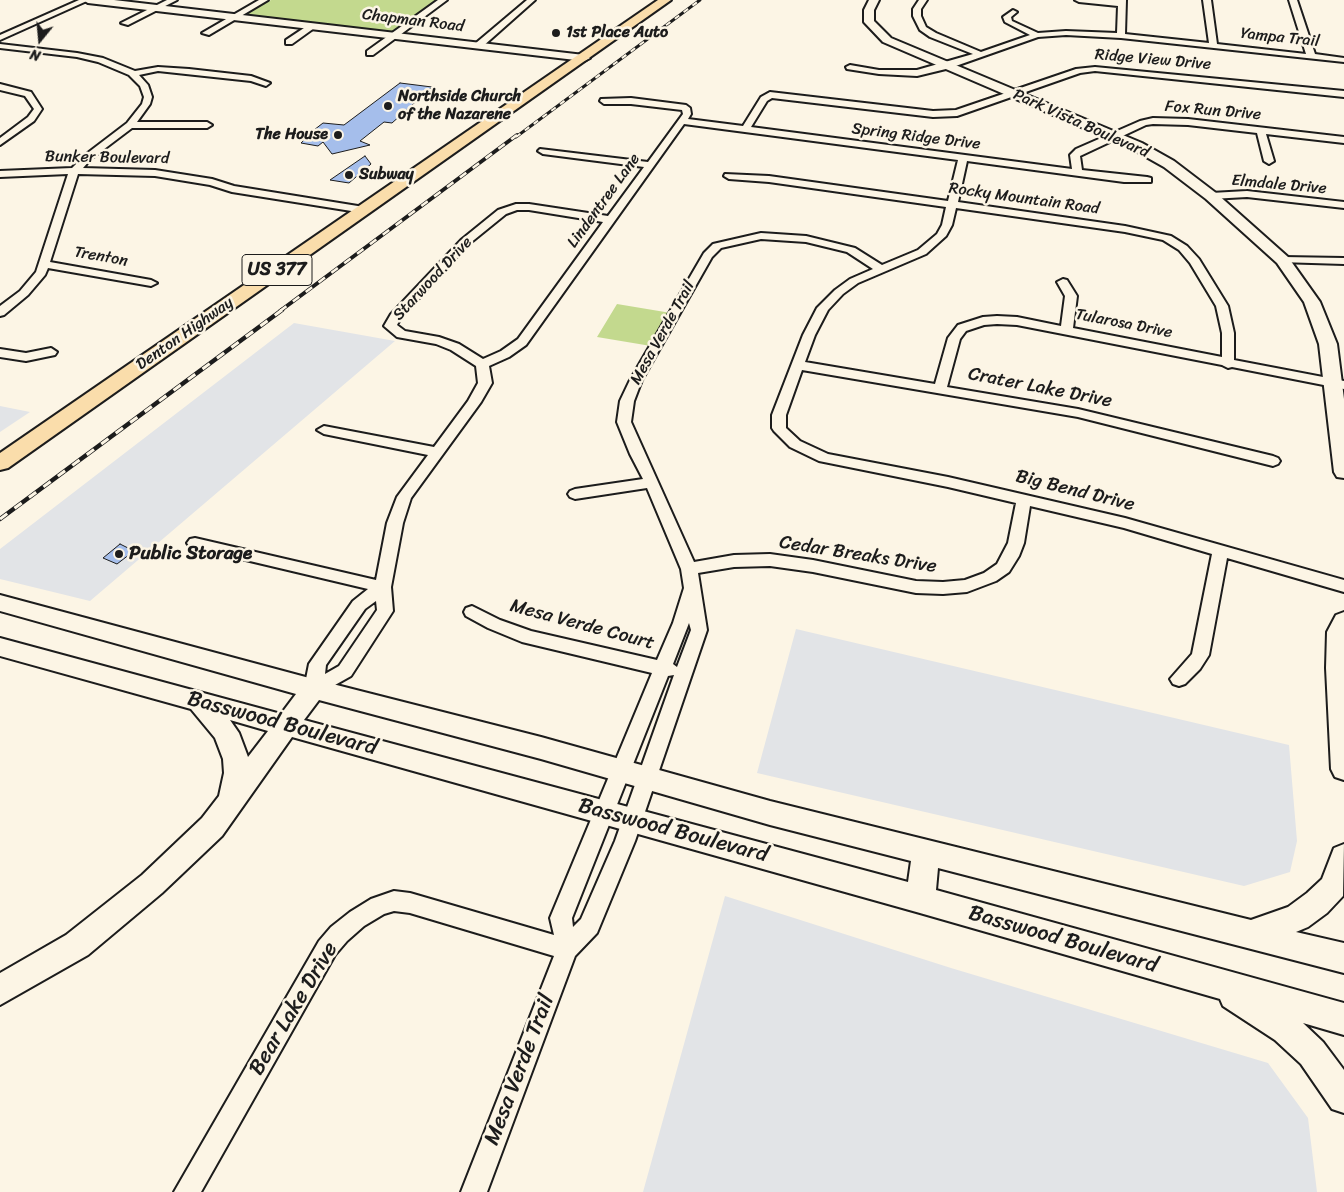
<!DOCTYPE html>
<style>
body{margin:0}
#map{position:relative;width:1344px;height:1192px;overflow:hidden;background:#fcf5e5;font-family:Sriracha,sans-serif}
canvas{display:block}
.north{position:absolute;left:15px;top:15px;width:50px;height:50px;-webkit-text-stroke:4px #fcf5e5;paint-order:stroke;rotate:197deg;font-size:14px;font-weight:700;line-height:20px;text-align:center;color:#1c1c1c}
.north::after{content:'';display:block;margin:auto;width:18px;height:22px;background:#1c1c1c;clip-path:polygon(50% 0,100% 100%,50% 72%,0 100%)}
</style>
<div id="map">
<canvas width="1344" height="1192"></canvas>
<div class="north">N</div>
</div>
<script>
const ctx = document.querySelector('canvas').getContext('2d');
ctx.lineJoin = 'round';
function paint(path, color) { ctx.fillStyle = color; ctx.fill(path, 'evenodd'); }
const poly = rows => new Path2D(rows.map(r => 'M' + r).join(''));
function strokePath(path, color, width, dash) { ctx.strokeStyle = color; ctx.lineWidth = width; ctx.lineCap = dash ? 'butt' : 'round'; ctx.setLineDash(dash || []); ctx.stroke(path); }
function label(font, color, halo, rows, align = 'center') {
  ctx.font = font + ' Sriracha,sans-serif'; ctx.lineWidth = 5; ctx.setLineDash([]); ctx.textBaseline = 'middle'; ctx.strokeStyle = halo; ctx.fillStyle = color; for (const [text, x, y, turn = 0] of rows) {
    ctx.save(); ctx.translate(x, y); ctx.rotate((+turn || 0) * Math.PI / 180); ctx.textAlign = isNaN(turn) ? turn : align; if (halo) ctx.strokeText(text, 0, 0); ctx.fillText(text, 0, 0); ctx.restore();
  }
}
const built = poly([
 [294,323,395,341,90,601,0,579,0,549],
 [0,406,30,412,0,432],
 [796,629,1289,745,1297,841,1290,872,1244,886,757,773],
 [725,896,951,968,1268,1063,1308,1118,1317,1192,643,1192]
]);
const green = poly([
 [271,0,438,0,392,32,243,15],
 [617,304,671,313,651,346,597,337]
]);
const building = poly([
 [400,83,432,87,392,123,384,122,360,141,370,145,332,154,323,142,318,146,301,143,304,140,301,140,323,123,344,125,400,83],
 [365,156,371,164,349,183,330,180,365,156],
 [120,544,134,551,117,564,103,558,120,544]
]);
const street = poly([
 [79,0,89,0,0,40,0,35,79,0],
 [167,0,177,0,128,25,121,23,167,0],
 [259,0,268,0,209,35,202,33,259,0],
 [438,0,447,0,373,55,367,55,367,51,438,0],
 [527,0,535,0,482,47,476,47,476,43,527,0],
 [919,0,927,0,921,9,921,16,926,27,936,33,981,52,1030,35,1005,22,1003,17,1013,10,1017,12,1011,17,1012,21,1038,33,1066,31,1117,33,1118,6,1079,2,1075,0,1126,0,1125,34,1209,43,1203,0,1211,0,1217,44,1306,54,1289,0,1297,0,1315,54,1344,58,1344,62,1121,38,1066,35,1038,37,950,68,917,76,879,74,847,69,846,67,850,65,879,70,917,70,973,54,930,37,920,30,913,16,913,9,919,0],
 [310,24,317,26,292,44,286,44,286,40,310,24],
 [0,44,77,53,103,58,135,71,158,67,189,69,251,76,270,83,266,86,251,81,158,71,139,75,148,85,152,97,150,104,137,122,207,122,212,125,207,128,132,128,91,159,83,168,155,170,212,179,234,186,364,207,369,210,364,213,232,192,210,185,155,176,78,174,50,262,151,280,157,283,151,286,48,268,45,275,28,295,4,315,0,316,0,306,20,291,36,272,68,174,0,177,0,171,72,168,85,155,127,123,142,104,144,97,140,86,129,75,98,62,77,57,0,48,0,44],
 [1095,67,1344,91,1344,97,1095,71,1080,73,957,116,933,117,772,98,767,101,751,127,1072,169,1070,155,1076,149,1140,121,1153,118,1188,119,1344,137,1344,143,1266,134,1274,161,1269,164,1264,161,1257,133,1188,125,1153,124,1146,125,1080,156,1082,170,1147,177,1151,178,1151,182,1124,182,967,161,958,202,1125,226,1171,236,1187,246,1199,259,1228,306,1234,333,1234,360,1344,381,1344,389,1232,367,1228,368,1222,365,1017,325,997,324,984,325,966,331,960,339,947,387,1078,409,1273,456,1278,458,1280,461,1278,464,1273,466,1078,417,802,370,786,415,786,428,800,441,828,454,948,477,1125,518,1344,580,1344,592,1227,558,1209,655,1200,669,1185,684,1179,686,1173,684,1170,679,1192,654,1212,554,1124,528,1030,506,1024,543,1019,556,1009,572,996,581,967,592,943,594,916,593,813,572,770,566,734,567,698,573,707,630,635,841,597,933,575,956,487,1192,461,1192,554,956,410,913,394,911,384,914,364,926,347,941,335,955,201,1192,174,1192,319,941,331,927,350,912,371,899,394,891,410,893,554,935,550,918,652,673,522,642,488,628,466,616,464,612,466,608,472,606,500,620,531,631,657,660,673,623,684,588,681,569,647,488,575,499,570,497,568,494,570,491,575,489,643,479,630,454,617,422,620,401,630,380,704,253,713,244,761,233,806,236,855,248,882,265,918,250,937,234,942,225,946,207,769,182,729,179,724,176,725,174,769,176,948,201,958,160,684,124,526,345,509,357,489,366,492,383,481,402,411,498,403,523,391,587,393,611,351,676,319,694,313,696,307,694,304,689,309,664,353,601,368,589,195,548,190,547,187,543,190,539,195,538,376,580,387,523,397,497,428,455,324,434,317,430,324,426,434,447,468,401,478,383,476,366,451,350,436,344,397,337,384,326,391,314,461,240,498,210,516,204,529,204,608,216,644,167,543,154,538,151,540,149,648,162,683,114,682,110,631,104,604,104,600,101,601,99,631,98,686,105,690,108,691,114,688,119,743,126,761,97,770,92,933,111,956,110,1076,69,1095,67],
 [956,208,1125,232,1163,240,1179,250,1190,263,1216,306,1222,333,1222,357,1073,328,1077,296,1067,280,1063,279,1057,282,1065,296,1061,326,1017,317,997,316,983,317,958,325,948,338,935,384,805,362,815,335,828,310,843,294,858,283,926,254,946,236,952,225,956,208],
 [517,210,529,210,603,222,518,339,501,351,483,359,459,344,439,337,405,331,397,325,400,319,469,244,506,214,517,210],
 [761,239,806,242,847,252,873,269,850,279,835,290,817,308,803,335,772,415,772,428,774,431,790,447,819,461,948,487,1016,503,1008,543,997,564,984,573,965,580,943,582,916,581,813,560,770,554,734,555,694,562,631,422,634,401,642,380,712,257,721,248,761,239],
 [376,601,377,610,339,666,325,674,326,665,365,609,376,601],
 [689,623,691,630,677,667,673,664,689,623],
 [674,675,615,841,581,919,573,927,572,918,668,676,674,675],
 [0,84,31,92,42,109,34,121,0,145,0,138,28,117,34,109,25,96,0,90,0,84],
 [1247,191,1344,202,1344,208,1247,197,1211,199,1206,196,1211,193,1247,191],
 [1283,257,1344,258,1344,264,1279,262,1277,260,1283,257],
 [51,348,57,352,55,355,26,361,0,357,0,349,26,353,51,348]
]);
const secondary = poly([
 [83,0,114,0,584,55,590,58,584,61,88,3,83,0],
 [869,0,879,0,874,10,874,21,891,38,1142,143,1174,161,1216,193,1288,257,1320,302,1337,344,1344,399,1344,478,1337,477,1334,472,1319,344,1304,302,1277,263,1206,199,1164,167,1132,149,883,42,864,22,864,10,869,0],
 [0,595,313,679,541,737,770,801,1251,920,1288,907,1307,893,1322,879,1334,848,1344,844,1343,896,1327,913,1308,927,1296,932,1344,943,1344,973,938,868,936,890,1344,1003,1344,1035,1303,1023,1323,1042,1344,1070,1344,1113,1332,1109,1301,1064,1275,1040,1223,1006,1220,999,920,913,292,737,222,836,162,893,88,955,0,1005,0,973,66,935,142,875,202,818,219,796,224,773,223,759,215,738,191,709,0,656,0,638,281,714,296,694,0,611,0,595],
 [319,700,541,759,770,825,911,861,908,882,304,720,319,700],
 [230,720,268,731,248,757,239,733,230,720],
 [1344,612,1344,780,1335,777,1331,769,1326,668,1327,632,1336,615,1344,612]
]);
const primary = poly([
 [658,0,671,0,8,468,0,470,0,453,658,0]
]);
const railFar2 = poly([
 [516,137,700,0]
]);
const railFar1 = poly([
 [280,311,517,135]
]);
const rail = poly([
 [0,519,282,310]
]);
const markers = [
 [556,33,5,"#1c1c1c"],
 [388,106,5,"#1c1c1c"],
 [338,135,5,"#1c1c1c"],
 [349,175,5,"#1c1c1c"],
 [119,554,5,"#1c1c1c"]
];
const farStreetnames = [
 ["Chapman Road",413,21,7],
 ["Yampa Trail",1280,38,6],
 ["Ridge View Drive",1153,60,5],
 ["Fox Run Drive",1213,111,5],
 ["Park Vista Boulevard",1081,124,24],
 ["Spring Ridge Drive",916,137,7],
 ["Bunker Boulevard",107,158,1],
 ["Elmdale Drive",1279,185,5],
 ["Rocky Mountain Road",1024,199,8],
 ["Lindentree Lane",604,201,-54],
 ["Trenton",101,257,10],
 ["Starwood Drive",433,279,-47],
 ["Tularosa Drive",1124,324,11],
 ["Mesa Verde Trail",663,333,-61],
 ["Denton Highway",185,334,-35]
];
const farPoinames = [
 ["1st Place Auto",566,33],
 ["Northside Church",398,97],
 ["of the Nazarene",398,115],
 ["The House",328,135,"right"],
 ["Subway",359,175]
];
const shields = [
 [277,270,70]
];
const shieldNames = [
 ["US 377",277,270]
];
const streetNames = [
 ["Crater Lake Drive",1040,388,11],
 ["Big Bend Drive",1075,491,14],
 ["Cedar Breaks Drive",858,555,9],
 ["Mesa Verde Court",582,625,15]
];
const poiNames = [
 ["Public Storage",129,554]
];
const nearStreetnames = [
 ["Basswood Boulevard",282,724,15],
 ["Basswood Boulevard",673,831,15],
 ["Basswood Boulevard",1063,940,16],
 ["Bear Lake Drive",294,1009,-59],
 ["Mesa Verde Trail",520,1070,-69]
];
paint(built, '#e2e4e7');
paint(green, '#c3d98e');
paint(building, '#a5beeb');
strokePath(building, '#1c1c1c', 1);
strokePath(street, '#1c1c1c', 4);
strokePath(secondary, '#1c1c1c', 4);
strokePath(primary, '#1c1c1c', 4);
paint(street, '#fcf5e5');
paint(secondary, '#fcf5e5');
paint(primary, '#faddab');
strokePath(railFar2, '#1c1c1c', 3);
strokePath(railFar1, '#1c1c1c', 4);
strokePath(rail, '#1c1c1c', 4.5);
strokePath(railFar2, '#fcf5e5', 2, [5.5]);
strokePath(railFar1, '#fcf5e5', 2.5, [8]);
strokePath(rail, '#fcf5e5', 3, [9]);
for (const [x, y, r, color] of markers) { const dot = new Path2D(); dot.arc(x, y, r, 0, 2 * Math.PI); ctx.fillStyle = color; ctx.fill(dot); strokePath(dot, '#fcf5e5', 2); }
label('16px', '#1c1c1c', '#fcf5e5', farStreetnames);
label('bold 16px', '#1c1c1c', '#fcf5e5', farPoinames, 'left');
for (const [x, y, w] of shields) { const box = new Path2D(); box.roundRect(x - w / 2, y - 15.5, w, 31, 4); ctx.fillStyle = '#fcf5e5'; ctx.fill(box); strokePath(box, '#1c1c1c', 1); }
label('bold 18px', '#1c1c1c', null, shieldNames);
label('19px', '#1c1c1c', '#fcf5e5', streetNames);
label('bold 19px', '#1c1c1c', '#fcf5e5', poiNames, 'left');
label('22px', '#1c1c1c', '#fcf5e5', nearStreetnames);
</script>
